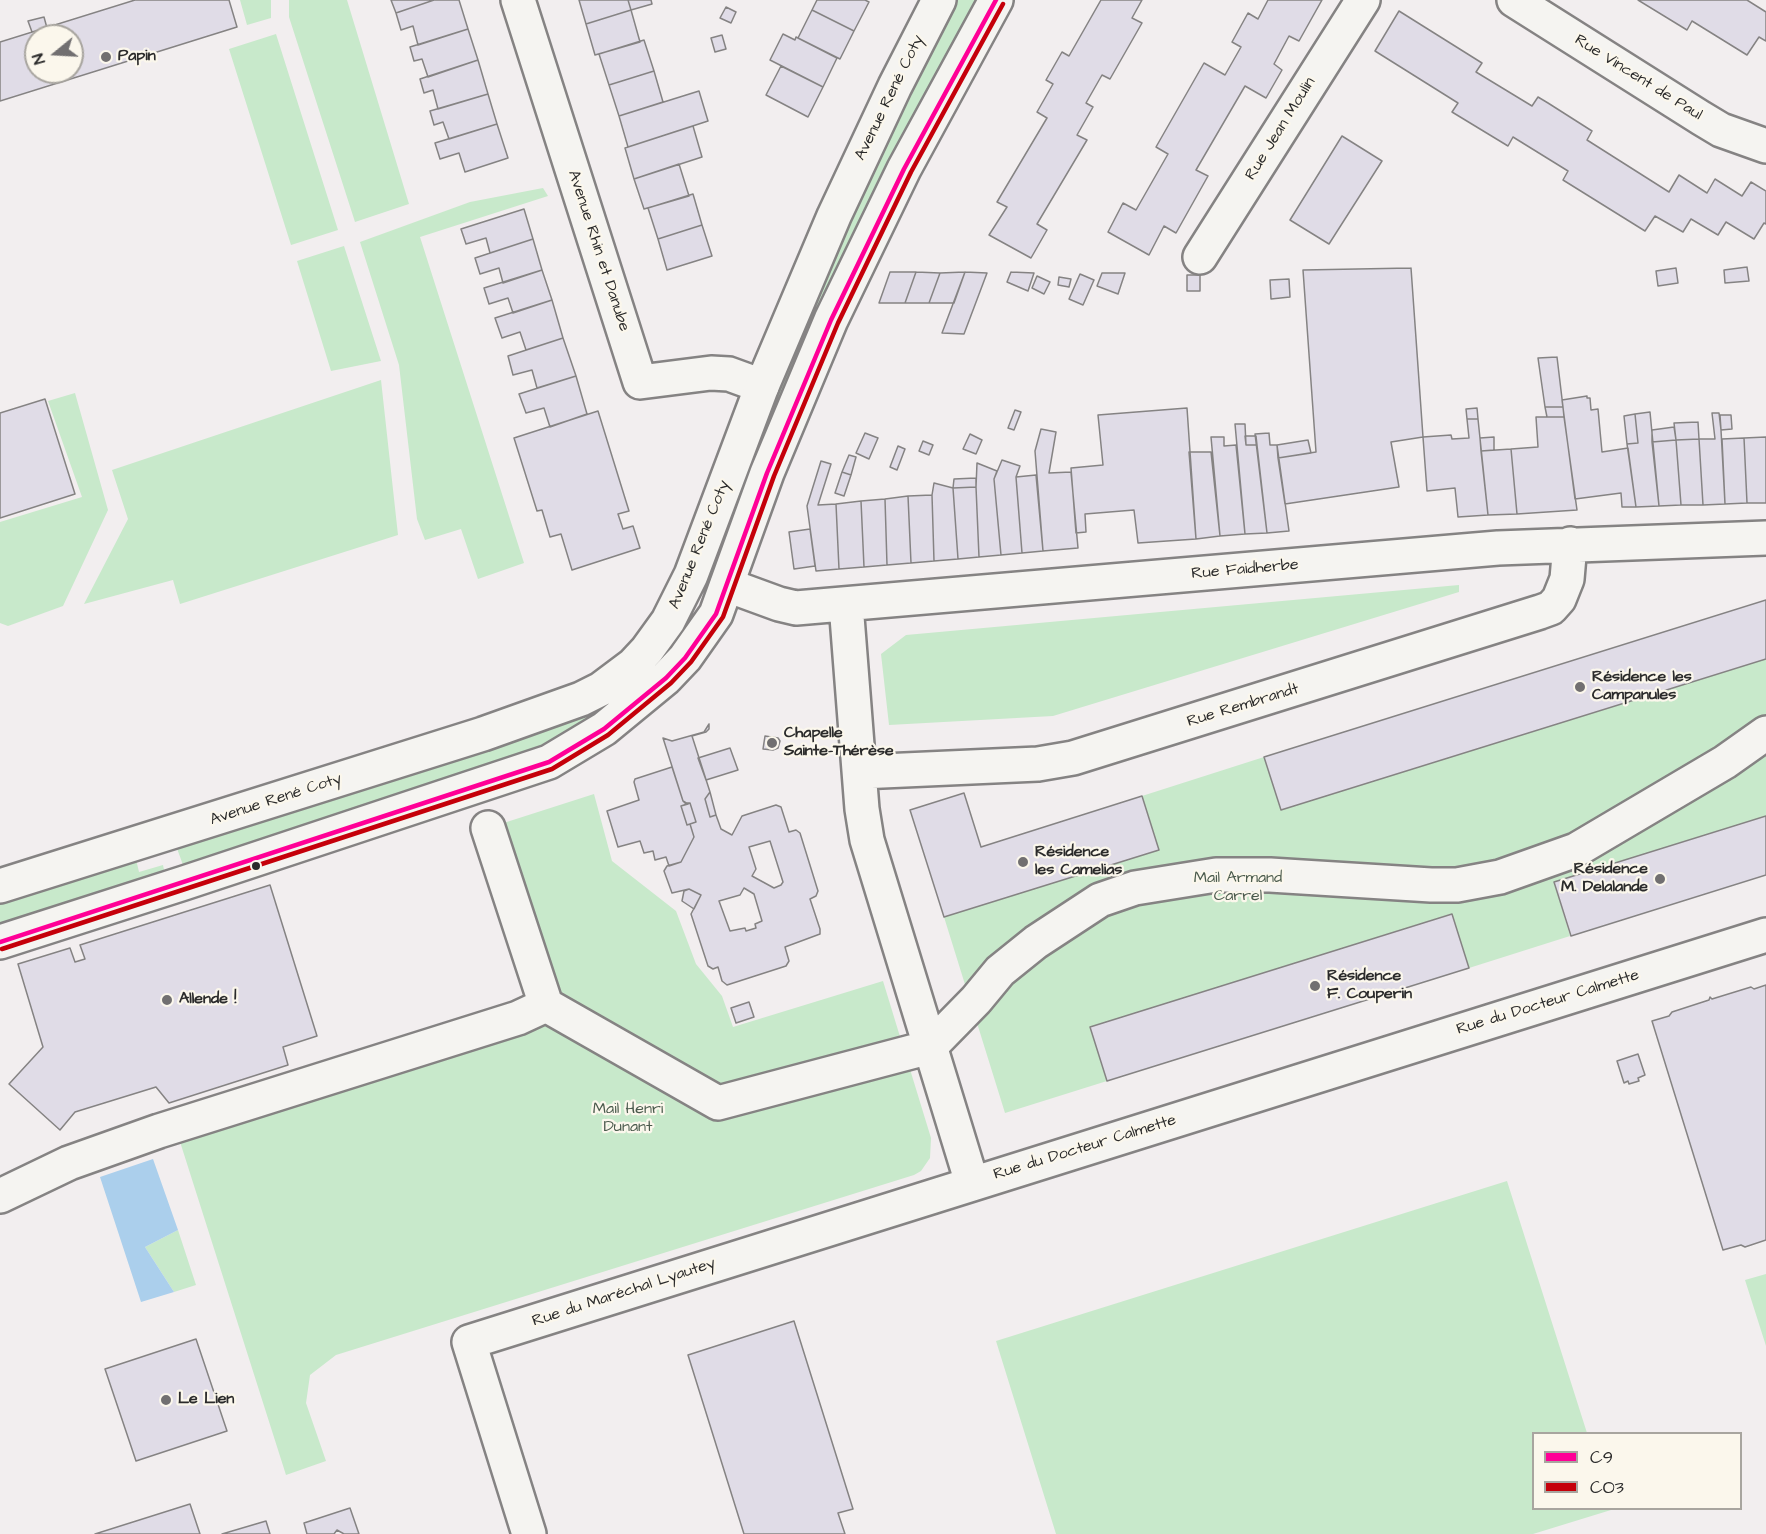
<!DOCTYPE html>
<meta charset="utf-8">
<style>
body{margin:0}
#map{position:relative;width:1766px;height:1534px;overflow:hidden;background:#f2eeef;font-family:"Architects Daughter",sans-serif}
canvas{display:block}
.legend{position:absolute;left:1532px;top:1432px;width:210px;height:78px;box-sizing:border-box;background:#fbf7ec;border:2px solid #a8a59f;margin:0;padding:8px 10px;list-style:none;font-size:18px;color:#2b2b2b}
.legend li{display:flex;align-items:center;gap:12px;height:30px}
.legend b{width:30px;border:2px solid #a8a59f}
.north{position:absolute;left:24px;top:24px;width:60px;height:60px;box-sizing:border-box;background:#fbf7ec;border:2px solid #a8a59f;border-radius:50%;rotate:252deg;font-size:16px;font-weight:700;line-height:24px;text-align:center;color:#2b2b2b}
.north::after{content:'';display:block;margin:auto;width:21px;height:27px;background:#716f70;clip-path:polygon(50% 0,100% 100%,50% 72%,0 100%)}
</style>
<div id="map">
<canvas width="1766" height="1534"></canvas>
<ul class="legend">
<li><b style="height:8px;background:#ff0096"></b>C9</li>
<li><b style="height:8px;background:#c5000a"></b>CO3</li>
</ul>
<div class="north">N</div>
</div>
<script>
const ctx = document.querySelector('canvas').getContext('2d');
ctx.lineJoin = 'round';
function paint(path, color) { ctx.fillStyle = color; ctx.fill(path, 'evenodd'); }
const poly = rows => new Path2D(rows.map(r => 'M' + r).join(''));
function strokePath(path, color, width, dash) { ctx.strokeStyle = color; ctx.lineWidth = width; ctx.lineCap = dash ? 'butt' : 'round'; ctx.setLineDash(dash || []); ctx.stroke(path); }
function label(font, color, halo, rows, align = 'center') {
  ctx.font = font + ' "Architects Daughter",sans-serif'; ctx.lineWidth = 4.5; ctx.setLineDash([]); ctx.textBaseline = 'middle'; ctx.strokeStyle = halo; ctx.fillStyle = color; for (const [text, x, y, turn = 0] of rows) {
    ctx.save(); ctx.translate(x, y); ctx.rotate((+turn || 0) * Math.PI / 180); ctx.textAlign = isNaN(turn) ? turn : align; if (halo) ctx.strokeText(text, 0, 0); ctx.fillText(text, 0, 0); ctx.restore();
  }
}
const green = poly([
 [240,0,271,0,271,18,247,25],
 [289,0,347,0,409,204,355,222,289,17],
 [952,0,985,0,717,565,710,562,796,331],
 [276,34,338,230,291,245,229,49],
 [543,188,548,196,420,237,524,563,478,579,461,529,425,540,417,519,399,365,360,242,470,202],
 [344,246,381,361,331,371,297,261],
 [381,380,398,535,180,604,173,580,84,604,128,519,112,470],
 [75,393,108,510,63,606,8,626,0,623,0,522,82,497,48,401],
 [1459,585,1459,592,1053,716,889,725,881,654,906,635],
 [682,621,697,621,680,647,572,739,311,827,183,865,175,843,537,727],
 [1766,659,1766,816,1554,882,1570,936,1469,968,1451,914,1091,1027,1107,1081,1005,1113,944,917,1159,850,1142,796,1264,757,1281,810],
 [594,794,612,861,676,911,696,964,722,996,733,1027,883,981,931,1138,930,1158,921,1171,914,1175,336,1355,310,1375,306,1403,326,1461,286,1475,175,1126,546,1005,488,828],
 [135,855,139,872,163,865,165,875,0,926,0,898],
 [1507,1181,1587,1433,1534,1434,1534,1508,1611,1510,1533,1534,1056,1534,996,1341],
 [178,1230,196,1285,174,1292,145,1247],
 [1766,1274,1766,1346,1745,1280]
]);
const water = poly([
 [153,1159,178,1230,145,1247,174,1292,141,1302,100,1177]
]);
const building = poly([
 [229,0,237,27,0,101,0,42,135,0,229,0],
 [36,36,72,36,72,72,36,72,36,36],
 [391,0,434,0,396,13,391,0],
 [434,0,459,0,468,29,418,45,413,26,401,30,396,13,434,0],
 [579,0,628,0,631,10,586,24,579,0],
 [628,0,651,0,652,4,631,10,628,0],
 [817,0,865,0,869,2,854,31,812,10,817,0],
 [1101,0,1142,0,1132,18,1142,23,1110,79,1102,75,1086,103,1093,107,1077,135,1087,140,1037,224,1047,230,1031,258,989,235,1007,207,997,202,1047,118,1037,112,1053,84,1046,80,1062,52,1069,56,1101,0],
 [1268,0,1322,0,1299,41,1289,36,1274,64,1282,70,1266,98,1245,86,1196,170,1208,176,1176,233,1164,226,1149,255,1108,232,1123,203,1136,210,1168,154,1156,147,1204,63,1225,75,1241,47,1232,42,1248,13,1258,19,1268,0],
 [1638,0,1747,0,1766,12,1766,41,1759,37,1747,55,1692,21,1687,30,1638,0],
 [726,7,736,12,731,23,720,18,726,7],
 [631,10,640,42,595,55,586,24,631,10],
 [812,10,854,31,840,59,798,38,812,10],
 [1399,11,1482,63,1476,72,1532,106,1538,97,1548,103,1592,131,1587,140,1669,192,1679,175,1707,193,1715,179,1742,196,1751,182,1766,191,1766,224,1764,223,1754,239,1726,222,1718,235,1691,219,1683,232,1655,216,1645,231,1563,180,1568,171,1513,137,1508,146,1452,112,1458,103,1375,51,1399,11],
 [44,17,47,28,32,32,28,21,44,17],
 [468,29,478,60,428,77,422,59,414,61,410,47,468,29],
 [783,34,795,40,796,37,837,58,823,87,770,60,783,34],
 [722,35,726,49,715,52,711,38,722,35],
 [644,40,654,71,609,85,599,54,644,40],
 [478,60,488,94,438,109,433,90,424,93,420,79,478,60],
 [781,66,823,87,808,117,766,95,781,66],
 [654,71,663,102,619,116,609,85,654,71],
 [699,91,708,121,628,147,619,116,699,91],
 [488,94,497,124,449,139,443,122,434,125,430,111,488,94],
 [497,124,508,158,465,172,459,153,440,159,435,143,497,124],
 [693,126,702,157,634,179,625,148,693,126],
 [1342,136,1382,161,1329,244,1290,220,1342,136],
 [679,164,689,196,644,209,634,179,679,164],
 [693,194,702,225,658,239,648,208,693,194],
 [524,209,533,239,490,253,486,238,466,244,461,229,524,209],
 [702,225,712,256,667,270,658,239,702,225],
 [533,239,542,270,503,283,499,268,480,274,475,258,533,239],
 [1747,267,1749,281,1725,283,1724,270,1747,267],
 [1411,268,1423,437,1391,442,1399,487,1285,504,1278,458,1316,452,1303,270,1411,268],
 [1676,268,1678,283,1658,286,1656,271,1676,268],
 [542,270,552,300,513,313,508,298,489,304,484,288,542,270],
 [890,272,916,272,905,303,879,303,890,272],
 [916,272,940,273,929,303,905,303,916,272],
 [965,272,954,303,929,303,940,273,965,272],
 [965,272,987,273,964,334,942,333,965,272],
 [1011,272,1034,273,1028,291,1007,282,1011,272],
 [1102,273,1125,273,1118,294,1097,286,1102,273],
 [1080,274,1094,280,1083,305,1069,299,1080,274],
 [1187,275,1200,275,1200,291,1187,291,1187,275],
 [1037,276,1050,282,1044,294,1032,288,1037,276],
 [1059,277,1071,279,1069,287,1058,285,1059,277],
 [1289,279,1290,297,1271,299,1270,280,1289,279],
 [552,300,563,338,526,350,520,332,502,338,495,318,552,300],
 [563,338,576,376,537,388,532,370,513,375,508,356,563,338],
 [1557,357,1563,407,1545,407,1538,358,1557,357],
 [576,376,587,414,550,427,544,408,526,413,519,394,576,376],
 [1587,396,1587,398,1590,398,1591,410,1598,409,1602,452,1628,448,1636,507,1622,507,1621,493,1575,499,1562,400,1587,396],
 [45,399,75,494,0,518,0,413,45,399],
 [1545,407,1563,407,1564,417,1547,417,1545,407],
 [1187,408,1196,539,1138,543,1134,510,1085,514,1086,532,1076,533,1071,468,1103,465,1098,415,1187,408],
 [1477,408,1478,419,1467,419,1466,409,1477,408],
 [1015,410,1021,412,1014,430,1008,428,1015,410],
 [598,411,629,511,618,514,623,529,633,526,640,548,572,570,561,534,550,537,542,510,537,511,514,438,598,411],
 [1650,412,1659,506,1636,507,1627,444,1638,443,1635,414,1650,412],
 [1712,413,1719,413,1721,430,1725,504,1703,505,1699,439,1715,439,1712,413],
 [1635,414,1638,443,1627,444,1624,416,1635,414],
 [1720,415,1731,415,1732,429,1721,430,1720,415],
 [1536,417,1564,417,1577,510,1517,514,1511,449,1538,447,1536,417],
 [1467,419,1478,419,1488,515,1458,517,1455,488,1427,491,1423,437,1451,435,1452,439,1469,438,1467,419],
 [1698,422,1699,439,1676,440,1674,423,1698,422],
 [1235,424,1245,424,1246,445,1257,445,1267,533,1245,534,1235,424],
 [1674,427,1676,440,1652,442,1652,430,1674,427],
 [1041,429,1056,432,1049,473,1071,472,1078,548,1043,551,1035,451,1041,429],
 [865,433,878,438,869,459,856,453,865,433],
 [1269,433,1270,445,1277,445,1289,531,1267,533,1255,434,1269,433],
 [970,434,982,440,976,454,963,449,970,434],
 [1245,436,1256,436,1257,445,1246,445,1245,436],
 [1211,437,1224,437,1224,446,1236,445,1245,534,1220,536,1211,437],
 [1494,437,1494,450,1481,451,1480,438,1494,437],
 [1766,437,1766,503,1747,503,1744,438,1766,437],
 [1744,438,1747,503,1725,504,1722,439,1744,438],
 [1699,439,1703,505,1681,505,1676,440,1699,439],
 [1308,440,1311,453,1278,458,1277,445,1308,440],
 [1676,440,1681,505,1659,506,1652,442,1676,440],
 [923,441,933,445,929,455,919,451,923,441],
 [898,446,905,449,897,470,890,467,898,446],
 [1511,449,1517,514,1488,515,1481,451,1511,449],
 [1189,452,1211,452,1220,536,1196,539,1189,452],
 [849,455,856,457,851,475,842,472,849,455],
 [1002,460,1020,466,1016,477,1022,553,1001,555,994,479,1002,460],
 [821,461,831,464,818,505,836,504,839,569,816,571,807,506,821,461],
 [977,463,997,471,994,479,1001,555,979,557,976,487,977,463],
 [842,472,851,475,844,496,835,493,842,472],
 [1036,475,1043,551,1022,553,1016,477,1036,475],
 [976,478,976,487,953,488,954,479,976,478],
 [934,483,953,488,958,559,934,561,932,495,934,483],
 [976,487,979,557,958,559,953,488,976,487],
 [932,495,934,561,911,563,908,496,932,495],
 [908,496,911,563,887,565,885,499,908,496],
 [885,499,887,565,864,567,861,501,885,499],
 [861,501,864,567,839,569,836,504,861,501],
 [810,529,815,566,794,569,789,532,810,529],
 [1766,600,1766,659,1281,810,1264,757,1766,600],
 [709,724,709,729,706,732,692,736,710,792,705,799,710,817,716,815,721,829,732,835,742,816,776,805,781,807,789,832,796,830,800,833,818,891,816,896,810,899,820,929,820,934,785,947,789,961,786,966,727,985,722,981,718,967,713,969,708,966,691,914,701,895,689,889,672,893,664,871,667,866,681,862,694,837,690,824,696,822,690,803,685,803,683,801,663,738,672,741,704,732,709,724],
 [770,841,783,882,781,885,774,888,752,876,756,869,749,847,770,841],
 [744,888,754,894,762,921,755,924,756,928,746,931,745,928,730,931,719,901,740,895,744,888],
 [765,736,778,738,780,741,778,748,773,750,763,749,765,736],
 [730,748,738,770,706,780,698,758,730,748],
 [672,767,683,801,688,804,681,806,687,825,690,824,694,837,681,862,669,866,666,857,655,860,653,851,644,853,640,841,618,847,607,811,639,800,634,782,635,779,672,767],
 [710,792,716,815,710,817,705,799,710,792],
 [964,793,981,847,1142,796,1159,850,944,917,910,810,964,793],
 [690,803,696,822,687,825,681,806,690,803],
 [1766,816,1766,875,1571,936,1554,882,1766,816],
 [270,885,317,1036,283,1047,288,1065,169,1103,156,1087,75,1112,60,1130,9,1084,43,1047,18,964,70,948,75,962,85,959,80,945,270,885],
 [689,889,701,895,694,909,682,901,684,891,689,889],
 [1452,914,1469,968,1107,1081,1090,1027,1452,914],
 [1766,985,1766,1240,1745,1247,1741,1245,1723,1250,1652,1021,1669,1016,1672,1012,1709,1000,1710,997,1712,999,1751,987,1754,989,1766,985],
 [749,1002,754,1017,736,1023,731,1008,749,1002],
 [1638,1054,1645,1075,1638,1078,1639,1081,1629,1084,1628,1081,1624,1083,1617,1061,1638,1054],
 [794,1321,853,1509,838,1513,845,1534,744,1534,688,1355,794,1321],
 [196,1339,227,1431,136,1461,105,1369,196,1339],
 [190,1504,200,1534,95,1534,190,1504],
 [350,1508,359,1534,344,1534,337,1530,334,1534,307,1534,304,1523,350,1508],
 [266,1521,270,1534,222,1534,266,1521]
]);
const street = poly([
 [518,0,640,382,711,373,729,374,762,386],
 [1514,0,1701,118,1721,130,1766,146],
 [1200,257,1363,0],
 [727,585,779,604,796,608,1498,548,1766,538],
 [846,604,862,809,867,840,972,1183],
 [860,772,1038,764,1073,758,1540,612,1551,608,1559,599,1567,579,1570,544],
 [488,828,546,1005],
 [546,1005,718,1103,930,1047,976,1000,1000,971,1036,942,1100,900,1135,888,1216,875,1270,875,1431,885,1457,885,1500,877,1576,850,1725,762,1766,733],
 [0,1196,69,1163,159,1131,518,1018,546,1005],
 [529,1534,469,1342,1766,935]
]);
const secondary = poly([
 [0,886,483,734,581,699,601,689,633,665,647,650,668,621,691,575,762,386,834,216,895,86,939,0],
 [0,942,184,883,549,762,604,729,666,678,685,658,716,614,767,473,831,320,904,169,996,0]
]);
const bus1 = poly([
 [0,942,549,762,604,729,666,678,685,658,716,614,767,473,831,320,904,169,996,0]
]);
const bus2 = poly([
 [2,949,552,769,608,735,671,683,691,662,723,617,774,476,838,323,911,172,1003,4]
]);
const markers = [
 [106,57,6,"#716f70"],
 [1580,687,6,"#716f70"],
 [772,743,6,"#716f70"],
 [1023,862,6,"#716f70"],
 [256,866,5,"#2b2b2b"],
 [1660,879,6,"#716f70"],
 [1315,986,6,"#716f70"],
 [167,1000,6,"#716f70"],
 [166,1400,6,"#716f70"]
];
const poiNames = [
 ["Papin",118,57],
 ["Résidence les",1592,678],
 ["Campanules",1592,696],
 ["Chapelle",784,734],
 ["Sainte-Thérèse",784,752],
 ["Résidence",1035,853],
 ["les Camelias",1035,871],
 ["Résidence",1648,870,"right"],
 ["M. Delalande",1648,888,"right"],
 ["Résidence",1327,977],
 ["F. Couperin",1327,995],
 ["Allende !",179,1000],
 ["Le Lien",178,1400]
];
const streetNames = [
 ["Rue Vincent de Paul",1638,78,32],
 ["Avenue René Coty",890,98,-64],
 ["Rue Jean Moulin",1281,129,-58],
 ["Avenue Rhin et Danube",598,251,72],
 ["Avenue René Coty",700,545,-68],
 ["Rue Faidherbe",1245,570,-5],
 ["Rue Rembrandt",1243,706,-17],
 ["Avenue René Coty",276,800,-18],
 ["Rue du Docteur Calmette",1548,1003,-17],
 ["Rue du Docteur Calmette",1085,1148,-17],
 ["Rue du Maréchal Lyautey",624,1293,-18]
];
const parkNames = [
 ["Mail Armand",1238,879],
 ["Carrel",1238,897],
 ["Mail Henri",628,1110],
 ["Dunant",628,1128]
];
paint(green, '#c8e9cb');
paint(water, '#abcfec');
paint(building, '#e0dce7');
strokePath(building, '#858383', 1.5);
strokePath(street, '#858383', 38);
strokePath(secondary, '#858383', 38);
strokePath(street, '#f5f4f1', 33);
strokePath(secondary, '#f5f4f1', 33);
strokePath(bus1, '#ff0096', 4.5);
strokePath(bus2, '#c5000a', 4.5);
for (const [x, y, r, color] of markers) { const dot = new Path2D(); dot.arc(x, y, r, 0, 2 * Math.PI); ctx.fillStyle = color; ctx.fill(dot); strokePath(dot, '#fbf7ec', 2); }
label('bold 16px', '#2b2b2b', '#fbf7ec', poiNames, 'left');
label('16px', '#2b2b2b', '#fbf7ec', streetNames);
label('16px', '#4a5a4c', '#fbf7ec', parkNames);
</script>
